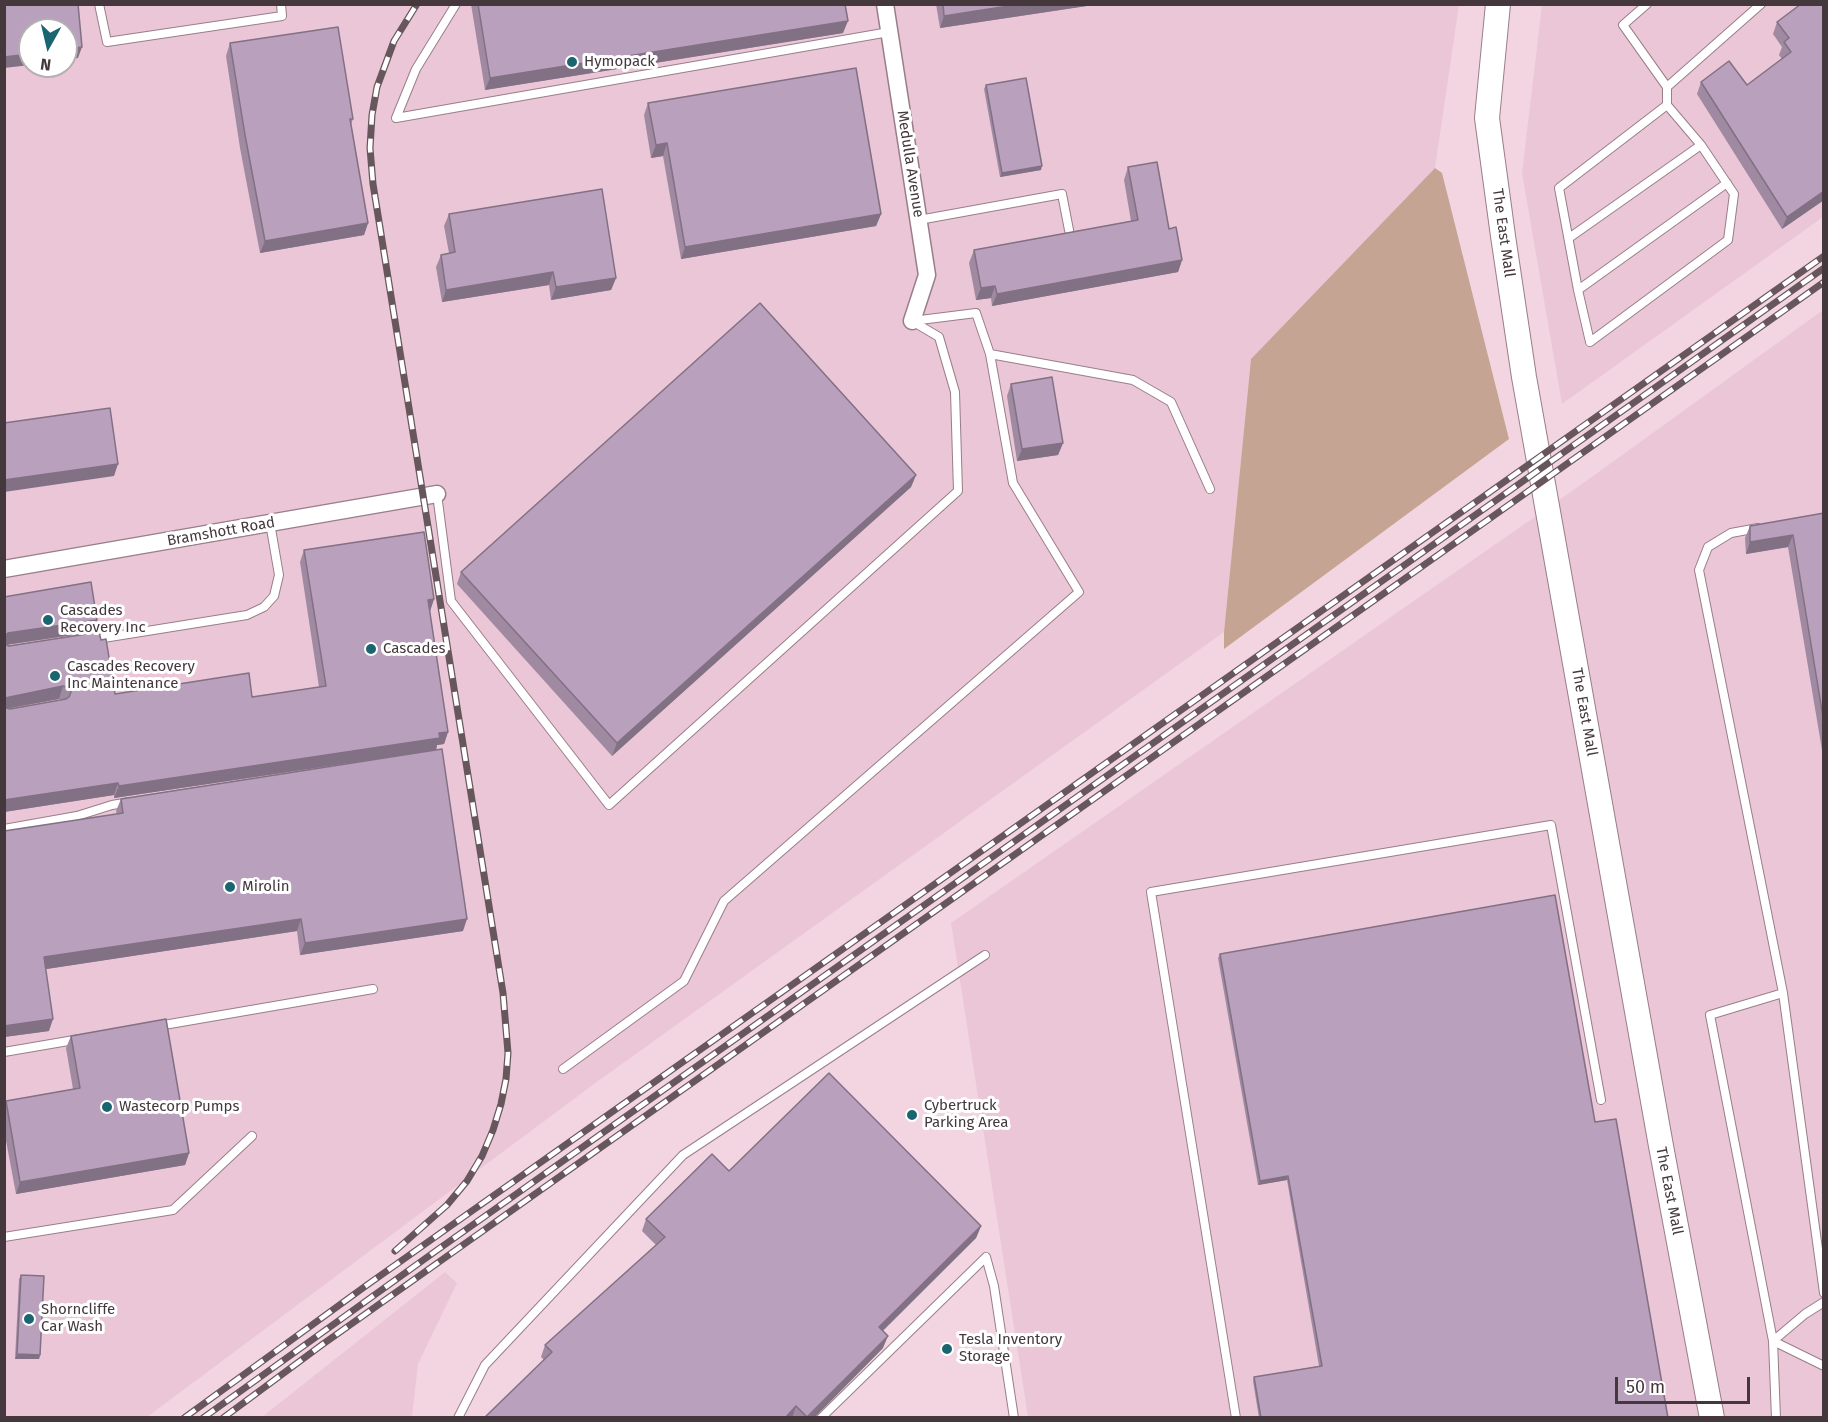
<!DOCTYPE html>
<style>
body{margin:0}
#map{position:relative;width:1828px;height:1422px;overflow:hidden;background:#f3d5e1;font-family:"Fira Sans",sans-serif}
canvas{display:block}
.frame{position:absolute;inset:0;border:6px solid #44383d;pointer-events:none}
.north{position:absolute;left:18px;top:18px;width:60px;height:60px;box-sizing:border-box;background:#fff;border:2px solid #b4afb1;border-radius:50%;rotate:188deg;font-size:16px;font-weight:700;line-height:24px;text-align:center;color:#44383d}
.north::after{content:'';display:block;margin:auto;width:21px;height:27px;background:#1a6570;clip-path:polygon(50% 0,100% 100%,50% 72%,0 100%)}
.scale{position:absolute;left:1615px;top:1377px;width:135px;height:27px;box-sizing:border-box;border:3px solid #44383d;border-top:0;padding-left:8px;font-size:18px;line-height:21px;white-space:nowrap;color:#44383d;-webkit-text-stroke:4px #fff;paint-order:stroke}
</style>
<div id="map">
<canvas width="1828" height="1422"></canvas>
<div class="frame"></div>
<div class="north">N</div>
<div class="scale">50 m</div>
</div>
<script>
const ctx = document.querySelector('canvas').getContext('2d');
ctx.lineJoin = 'round';
function paint(path, color) { ctx.fillStyle = color; ctx.fill(path, 'evenodd'); }
const poly = rows => new Path2D(rows.map(r => 'M' + r).join(''));
function strokePath(path, color, width, dash) { ctx.strokeStyle = color; ctx.lineWidth = width; ctx.lineCap = dash ? 'butt' : 'round'; ctx.setLineDash(dash || []); ctx.stroke(path); }
function label(font, color, halo, rows, align = 'center') {
  ctx.font = font + ' "Fira Sans",sans-serif'; ctx.lineWidth = 6; ctx.setLineDash([]); ctx.textBaseline = 'middle'; ctx.strokeStyle = halo; ctx.fillStyle = color; for (const [text, x, y, turn = 0] of rows) {
    ctx.save(); ctx.translate(x, y); ctx.rotate((+turn || 0) * Math.PI / 180); ctx.textAlign = isNaN(turn) ? turn : align; if (halo) ctx.strokeText(text, 0, 0); ctx.fillText(text, 0, 0); ctx.restore();
  }
}
const built = poly([
 [5,5,1459,5,1435,168,1251,359,1224,632,594,1084,147,1417,5,1418],
 [30,30,66,30,66,66,30,66],
 [1542,5,1823,5,1823,217,1562,404,1522,173],
 [1823,310,1823,1417,1028,1417,951,923,1582,484],
 [445,1272,457,1283,418,1364,412,1417,262,1417]
]);
const green = poly([
 [1435,168,1442,173,1509,439,1224,649,1224,632,1251,359]
]);
const lane = poly([
 [99,4,107,42,282,16,281,4],
 [456,4,416,69,396,118,889,32],
 [1647,4,1623,25,1667,87],
 [1667,105,1559,188,1578,290,1590,342,1728,240,1734,194,1701,145,1667,105,1667,87,1761,4],
 [919,220,1062,194,1069,230],
 [1569,238,1701,145],
 [1578,290,1727,183],
 [990,354,1133,380,1171,402,1210,489],
 [437,494,451,601,609,805,958,491,955,392,939,337,912,321],
 [1758,528,1731,533,1708,547,1699,570,1783,993,1824,1293],
 [91,640,247,615,264,607,274,596,279,575,270,523],
 [4,829,77,816,112,805,130,802],
 [1783,993,1710,1015,1773,1341,1805,1314,1824,1302],
 [158,1026,373,989],
 [4,1052,80,1039],
 [563,1069,684,981,724,901,1079,592,1013,483,990,354,976,313,912,321],
 [4,1237,173,1210,252,1136],
 [458,1418,485,1365,683,1155,985,955],
 [821,1418,986,1257,994,1286,1014,1418],
 [1236,1418,1151,892,1551,825,1601,1100],
 [1776,1418,1773,1341,1824,1366]
]);
const street = poly([
 [885,4,927,275,912,321],
 [4,569,437,494]
]);
const secondary = poly([
 [1498,4,1487,118,1503,236,1524,377,1661,1146,1712,1418]
]);
const rail = poly([
 [395,1251,447,1205,467,1181,482,1156,493,1130,501,1104,506,1079,508,1053,503,993,373,184,370,148,372,115,377,87,394,41,417,4],
 [184,1418,367,1285,1824,256],
 [203,1418,433,1253,1824,268],
 [223,1418,323,1344,1824,282]
]);
const wall = poly([
 [471,4,845,4,843,33,485,90],
 [936,4,1100,4,940,28],
 [1824,4,1824,200,1782,229,1697,94,1701,82,1747,85,1782,59,1779,55,1782,47,1773,34,1777,22],
 [230,43,353,119,351,124,368,223,364,235,260,253,240,148,226,56],
 [986,85,1041,170,1000,177,984,89],
 [648,103,881,214,876,226,681,259,663,156,651,158,644,115],
 [1128,167,1169,229,1182,260,1178,272,992,306,991,298,976,300,969,263,974,250,1131,221,1124,180],
 [449,214,616,278,611,290,551,300,549,285,442,302,436,267,441,255,449,253,444,226],
 [1011,384,1063,443,1058,455,1017,461,1007,396],
 [916,475,911,487,612,756,457,584,461,572],
 [1824,513,1824,762,1788,547,1746,554,1745,538,1750,526],
 [304,550,434,599,430,611,448,732,444,744,437,745,436,750,114,798,114,795,4,812,4,597,97,620,93,632,7,645,9,646,101,640,115,694,252,697,319,687,300,562],
 [59,699,62,700,10,709,7,709],
 [121,799,463,931,300,955,297,931,46,969,49,1031,4,1037,4,831,117,814,116,811],
 [1220,954,1595,1122,1668,1418,1259,1418,1253,1381,1254,1377,1319,1366,1287,1180,1258,1185,1218,958],
 [71,1036,189,1153,185,1165,16,1194,4,1130,4,1106,6,1101,73,1089,66,1048],
 [729,1171,981,1226,976,1238,883,1331,883,1348,814,1418,484,1418,544,1360,541,1357,545,1345,656,1245,642,1231,646,1219],
 [21,1275,40,1355,39,1359,15,1359,19,1279]
]);
const shadedWall = poly([
 [1021,4,1100,4,940,28,944,16],
 [848,21,843,33,485,90,490,78],
 [82,47,78,58,66,60,66,49],
 [30,54,30,65,4,68,4,57],
 [667,143,663,156,651,158,656,145],
 [1042,166,1041,170,1000,177,1002,173],
 [1824,191,1824,200,1782,229,1787,217],
 [881,214,876,226,681,259,685,247],
 [368,223,364,235,260,253,265,241],
 [1182,260,1178,272,992,306,997,294],
 [553,272,549,285,442,302,446,290],
 [616,278,611,290,551,300,556,287],
 [995,286,991,298,976,300,981,288],
 [1063,443,1058,455,1017,461,1022,449],
 [118,464,114,476,4,492,4,480],
 [916,475,911,487,612,756,617,743],
 [1793,535,1788,547,1746,554,1750,542],
 [434,599,430,611,428,600],
 [97,620,93,632,4,645,4,636,8,633],
 [63,686,59,699,4,709,5,698],
 [448,732,444,744,437,745,436,750,114,798,119,786],
 [118,783,114,795,4,812,4,800],
 [301,919,297,931,40,970,44,957],
 [467,919,463,931,300,955,305,943],
 [53,1019,49,1031,4,1037,4,1026],
 [189,1153,185,1165,16,1194,20,1182],
 [1288,1176,1287,1180,1258,1185,1260,1181],
 [981,1226,976,1238,874,1339,879,1327],
 [888,1336,883,1348,814,1418,807,1418],
 [17,1354,40,1355,39,1359,15,1359],
 [796,1406,792,1418,785,1418]
]);
const building = poly([
 [4,4,78,4,82,47,66,49,66,30,30,30,30,54,4,57,4,4],
 [478,4,845,4,848,21,490,78,478,4],
 [943,4,1021,4,944,16,943,4],
 [1801,4,1824,4,1824,191,1787,217,1701,82,1729,61,1747,85,1791,52,1784,42,1789,38,1777,22,1801,4],
 [338,27,353,119,350,119,368,223,265,241,245,135,230,43,338,27],
 [856,68,881,214,685,247,667,143,656,145,648,103,856,68],
 [1026,78,1042,166,1002,173,986,85,1026,78],
 [1157,162,1169,229,1176,227,1182,260,997,294,995,286,981,288,974,250,1138,220,1128,167,1157,162],
 [602,189,616,278,556,287,553,272,446,290,441,255,455,252,449,214,602,189],
 [760,303,916,475,617,743,461,572,760,303],
 [1052,377,1063,443,1022,449,1011,384,1052,377],
 [110,408,118,464,4,480,4,423,110,408],
 [1824,513,1824,723,1793,535,1750,542,1750,526,1824,513],
 [424,532,434,599,428,600,448,732,439,733,440,738,119,786,118,783,4,800,4,707,6,708,10,709,66,699,69,697,71,692,69,688,63,686,5,698,4,699,4,644,9,646,99,632,101,640,106,639,115,694,249,673,252,697,326,686,304,550,424,532],
 [91,582,97,620,8,633,4,636,4,597,91,582],
 [442,749,467,919,305,943,301,919,44,957,53,1019,4,1026,4,831,123,813,121,799,442,749],
 [1555,895,1595,1122,1616,1119,1668,1418,1261,1418,1254,1377,1322,1366,1288,1176,1260,1181,1220,954,1555,895],
 [166,1019,189,1153,20,1182,6,1101,80,1088,71,1036,166,1019],
 [829,1073,981,1226,879,1327,888,1336,807,1417,796,1406,785,1418,484,1418,552,1352,545,1345,665,1237,646,1219,712,1154,729,1171,829,1073],
 [21,1275,44,1276,40,1355,17,1354,21,1275]
]);
const markers = [
 [572,62,6,"#1a6570"],
 [48,620,6,"#1a6570"],
 [371,649,6,"#1a6570"],
 [55,676,6,"#1a6570"],
 [230,887,6,"#1a6570"],
 [107,1107,6,"#1a6570"],
 [912,1115,6,"#1a6570"],
 [29,1319,6,"#1a6570"],
 [947,1349,6,"#1a6570"]
];
const poiNames = [
 ["Hymopack",584,62],
 ["Cascades",60,611],
 ["Recovery Inc",60,628],
 ["Cascades",383,649],
 ["Cascades Recovery",67,667],
 ["Inc Maintenance",67,684],
 ["Mirolin",242,887],
 ["Cybertruck",924,1106],
 ["Parking Area",924,1123],
 ["Wastecorp Pumps",119,1107],
 ["Shorncliffe",41,1310],
 ["Car Wash",41,1327],
 ["Tesla Inventory",959,1340],
 ["Storage",959,1357]
];
const streetNames = [
 ["Medulla Avenue",910,164,81],
 ["The East Mall",1503,233,82],
 ["Bramshott Road",221,532,-10],
 ["The East Mall",1584,712,80],
 ["The East Mall",1669,1191,79]
];
paint(built, '#ebc6d6');
paint(green, '#c6a493');
strokePath(lane, '#997e89', 10);
strokePath(street, '#997e89', 19);
strokePath(secondary, '#997e89', 26);
strokePath(lane, '#fff', 8);
strokePath(street, '#fff', 16);
strokePath(secondary, '#fff', 24);
strokePath(rail, '#67575d', 7);
strokePath(rail, '#fff', 4.5, [14]);
paint(wall, '#9f8aa2');
paint(shadedWall, '#827084');
paint(building, '#b9a0bc');
strokePath(building, '#827084', 1.5);
for (const [x, y, r, color] of markers) { const dot = new Path2D(); dot.arc(x, y, r, 0, 2 * Math.PI); ctx.fillStyle = color; ctx.fill(dot); strokePath(dot, '#fff', 2); }
label('15px', '#44383d', '#fff', poiNames, 'left');
label('15px', '#44383d', '#fff', streetNames);
</script>
